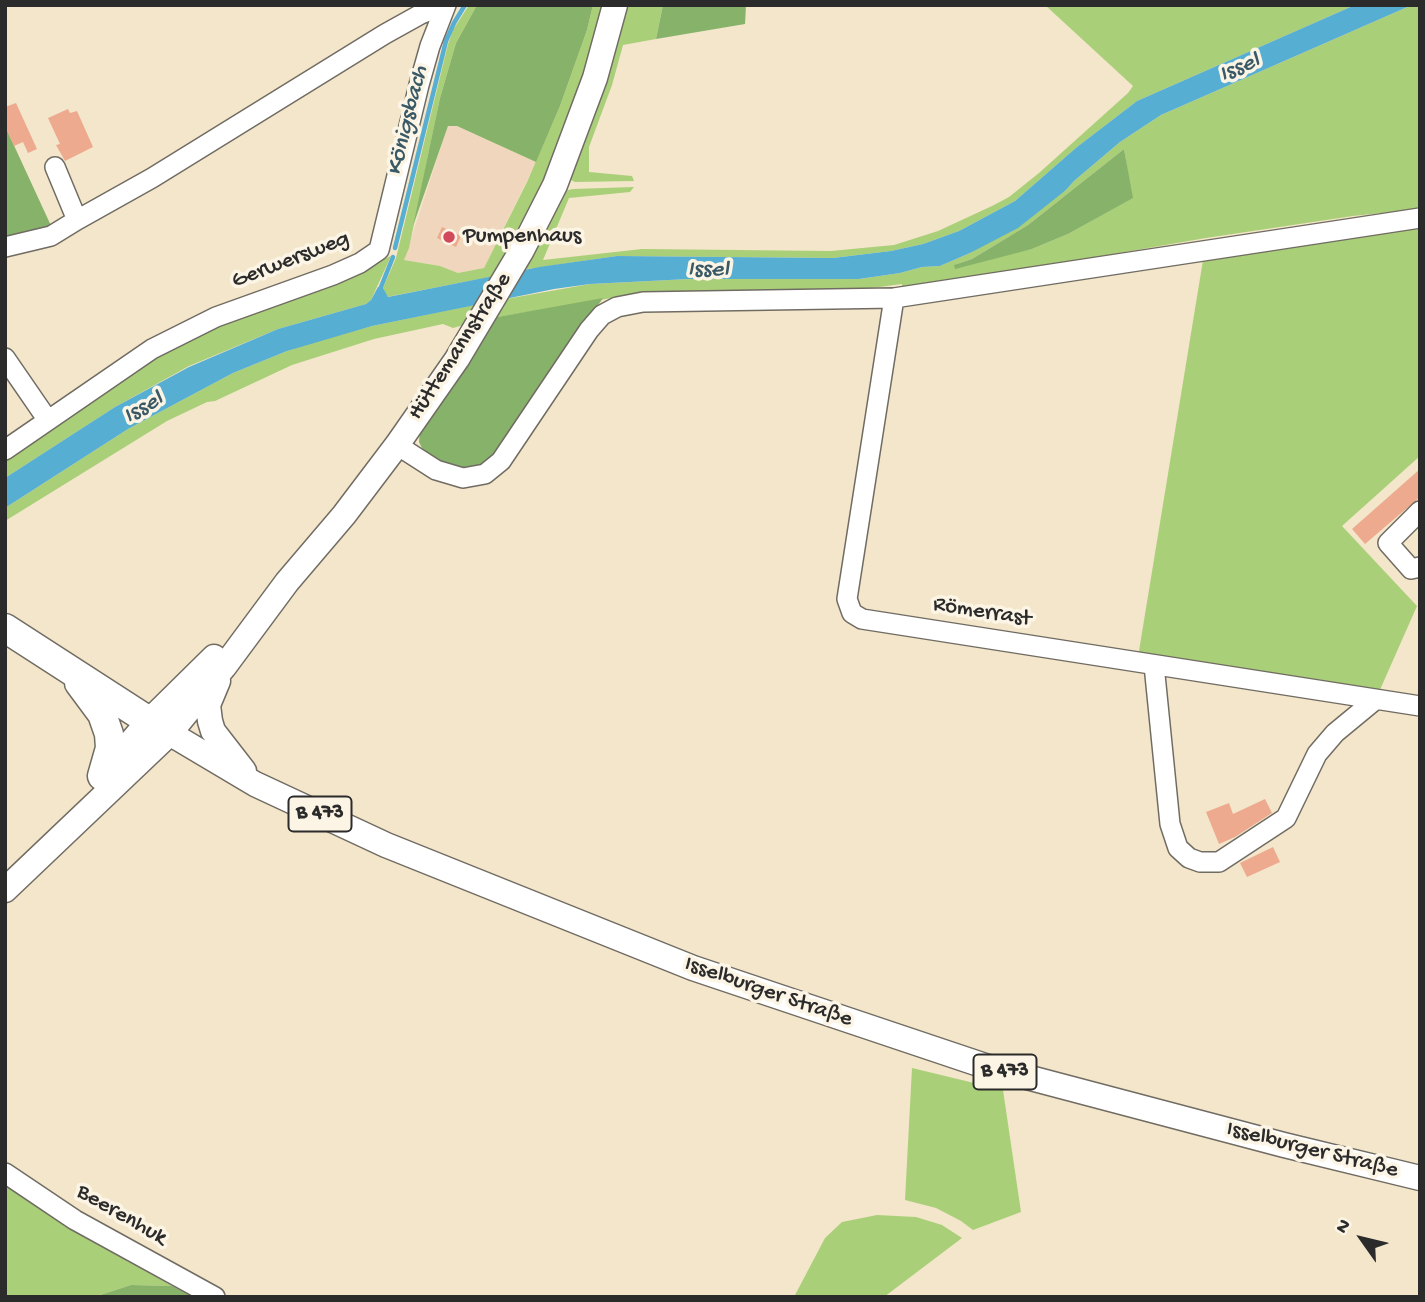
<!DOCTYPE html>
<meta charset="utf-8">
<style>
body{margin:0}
#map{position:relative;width:1425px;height:1302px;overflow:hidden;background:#f3e6ca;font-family:"Gochi Hand",sans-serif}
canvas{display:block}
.frame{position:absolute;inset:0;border:7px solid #2b2b2b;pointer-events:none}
.north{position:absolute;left:1327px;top:1204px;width:70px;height:70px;-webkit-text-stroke:5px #fcf5e5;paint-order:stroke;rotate:304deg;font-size:19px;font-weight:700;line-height:28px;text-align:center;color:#2b2b2b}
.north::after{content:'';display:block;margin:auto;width:24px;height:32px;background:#2b2b2b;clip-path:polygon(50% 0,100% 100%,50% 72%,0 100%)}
</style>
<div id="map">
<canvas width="1425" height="1302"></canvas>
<div class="frame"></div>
<div class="north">N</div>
</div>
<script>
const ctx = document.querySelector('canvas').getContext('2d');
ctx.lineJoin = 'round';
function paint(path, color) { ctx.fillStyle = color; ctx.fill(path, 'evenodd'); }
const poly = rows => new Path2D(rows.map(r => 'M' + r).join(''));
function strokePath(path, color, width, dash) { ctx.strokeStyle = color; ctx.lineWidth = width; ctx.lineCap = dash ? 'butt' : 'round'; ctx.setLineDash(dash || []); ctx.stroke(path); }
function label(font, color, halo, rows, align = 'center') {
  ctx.font = font + ' "Gochi Hand",sans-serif'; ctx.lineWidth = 7; ctx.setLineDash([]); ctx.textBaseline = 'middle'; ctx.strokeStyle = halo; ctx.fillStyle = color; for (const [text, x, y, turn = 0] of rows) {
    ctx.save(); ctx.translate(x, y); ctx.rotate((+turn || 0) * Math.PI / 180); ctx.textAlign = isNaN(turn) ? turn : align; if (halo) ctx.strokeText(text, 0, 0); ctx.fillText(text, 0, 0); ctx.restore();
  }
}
const built = poly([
 [448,126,457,126,536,162,484,268,458,273,440,266,404,260]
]);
const green = poly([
 [469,5,477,5,456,43,440,98,409,248,404,260,440,266,458,273,484,268,527,182,560,106,587,30,593,5,606,5,599,36,540,195,495,276,387,297,383,288,396,258,448,44,453,30],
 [623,5,663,5,656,39,623,45,612,85,589,147,589,172,632,176,634,181,575,182,569,179],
 [1045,5,1355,5,1137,101,1077,147,1015,201,959,231,923,244,891,251,833,258,617,256,521,270,564,191,573,189,634,187,630,192,569,198,543,260,642,249,831,251,894,245,938,231,992,206,1009,197,1039,173,1128,93,1133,86],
 [1412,5,1420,5,1420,209,1353,216,1206,238,957,281,902,289,902,284,834,293,717,293,624,296,492,318,506,299,590,284,689,279,859,279,900,273,922,267,940,266,970,253,1066,190,1074,181,1120,142,1161,115],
 [1124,149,1132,198,1068,234,1032,249,954,265,972,259,1028,225],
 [1420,225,1420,456,1342,526,1417,606,1379,692,1138,657,1204,254],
 [391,256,371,300,366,304,278,329,189,366,115,407,5,478,5,455,151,354],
 [478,304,471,323,453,328,443,324,374,339,292,365,215,401,207,402,167,421,5,521,5,508,128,429,233,373,287,351,323,339,372,326],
 [912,1068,1003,1090,1021,1212,973,1230,961,1221,936,1208,905,1200],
 [5,1183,59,1221,172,1286,131,1285,94,1297,5,1297],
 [877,1215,916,1217,942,1225,962,1238,884,1297,794,1297,825,1238,842,1222]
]);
const forest = poly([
 [477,5,593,5,587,30,560,106,536,162,457,126,448,126,413,226,440,98,456,43],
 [663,5,746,5,745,24,656,39],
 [5,126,53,230,5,242],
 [1124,149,1133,198,1068,234,1032,249,955,269,954,265,972,259,1028,225],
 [603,298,500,452,477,469,461,469,443,465,422,448,419,442,420,429,492,318],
 [131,1285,172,1286,193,1297,94,1297]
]);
const water = poly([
 [1355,5,1412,5,1161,115,1120,142,1074,181,1066,190,1018,228,970,253,940,266,922,267,900,273,859,279,689,279,590,284,554,289,372,326,287,351,233,373,128,429,5,508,5,478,115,407,189,367,278,329,366,304,371,300,378,287,383,288,388,297,539,267,617,256,833,258,891,251,923,244,959,231,1015,201,1077,147,1137,101]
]);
const stream = poly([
 [395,248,446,41,454,23,465,5],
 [379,292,393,257]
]);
const building = poly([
 [16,103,37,149,28,153,23,142,14,146,5,126,5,107],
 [68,109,70,113,77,111,93,147,65,161,56,145,60,144,48,118],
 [442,227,461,236,456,247,437,238],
 [1420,469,1420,497,1365,544,1352,529],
 [1265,799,1272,813,1235,837,1219,844,1206,812,1229,803,1233,814],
 [1273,847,1280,862,1247,877,1240,863]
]);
const minor = poly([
 [55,167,77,220,152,178,385,34,421,14,434,9,443,9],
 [5,247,51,236,77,220],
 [894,298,847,599,852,613,862,619,1420,706],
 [5,358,47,419],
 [397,445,436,470,463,478,485,474,501,461,589,330,602,315,617,307,643,302,894,298,1420,218],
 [5,450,152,349,216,317,333,275,360,263,379,250,419,85,430,46,446,5],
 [1420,511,1388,543,1411,569,1420,567],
 [1154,665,1170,824,1178,848,1189,858,1200,862,1219,862,1286,818,1317,754,1335,733,1375,700],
 [5,1173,75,1220,215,1297]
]);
const major = poly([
 [218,681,208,705,210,721,213,731,244,771],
 [149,721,255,784,386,845,693,968,985,1066,1284,1145,1420,1178],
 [102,776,149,721,214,657],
 [5,890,170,733,224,667,287,582,344,515,397,445,457,359,522,250,555,185,595,78,615,5]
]);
const highway = poly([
 [5,628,149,721],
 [79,683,102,714,109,734,110,748,102,776]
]);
const markers = [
 [449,237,7,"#d1495b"]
];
const shields = [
 [320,814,63],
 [1005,1072,63]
];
const shieldNames = [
 ["B 473",320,814],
 ["B 473",1005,1072]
];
const poiNames = [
 ["Pumpenhaus",463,237]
];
const streetNames = [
 ["Gerwersweg",291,261,-21],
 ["Hüttemannstraße",461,347,-57],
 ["Römerrast",982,613,9],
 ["Isselburger Straße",768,993,19],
 ["Isselburger Straße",1312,1151,14],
 ["Beerenhuk",121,1216,30]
];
const waterNames = [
 ["Issel",1240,69,-23],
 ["Königsbach",409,121,-76],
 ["Issel",708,271,1],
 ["Issel",144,409,-30]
];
paint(built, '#efd6bc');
paint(green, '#aacf79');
paint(forest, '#87b269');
paint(water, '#57aed3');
strokePath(stream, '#57aed3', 4.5);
paint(building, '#eeaa8f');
strokePath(minor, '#716c63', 22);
strokePath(major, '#716c63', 27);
strokePath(highway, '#716c63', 31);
strokePath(minor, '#fff', 19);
strokePath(major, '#fff', 24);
strokePath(highway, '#fff', 28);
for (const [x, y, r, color] of markers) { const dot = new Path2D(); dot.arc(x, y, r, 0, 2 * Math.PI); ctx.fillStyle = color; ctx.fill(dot); strokePath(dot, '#fcf5e5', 2.5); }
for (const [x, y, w] of shields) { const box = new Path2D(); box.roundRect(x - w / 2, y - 17.5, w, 35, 5); ctx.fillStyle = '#fcf5e5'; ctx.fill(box); strokePath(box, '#2b2b2b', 2); }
label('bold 21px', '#2b2b2b', null, shieldNames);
label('23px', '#2b2b2b', '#fcf5e5', poiNames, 'left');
label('23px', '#2b2b2b', '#fcf5e5', streetNames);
label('italic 24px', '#3a5966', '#fcf5e5', waterNames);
</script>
